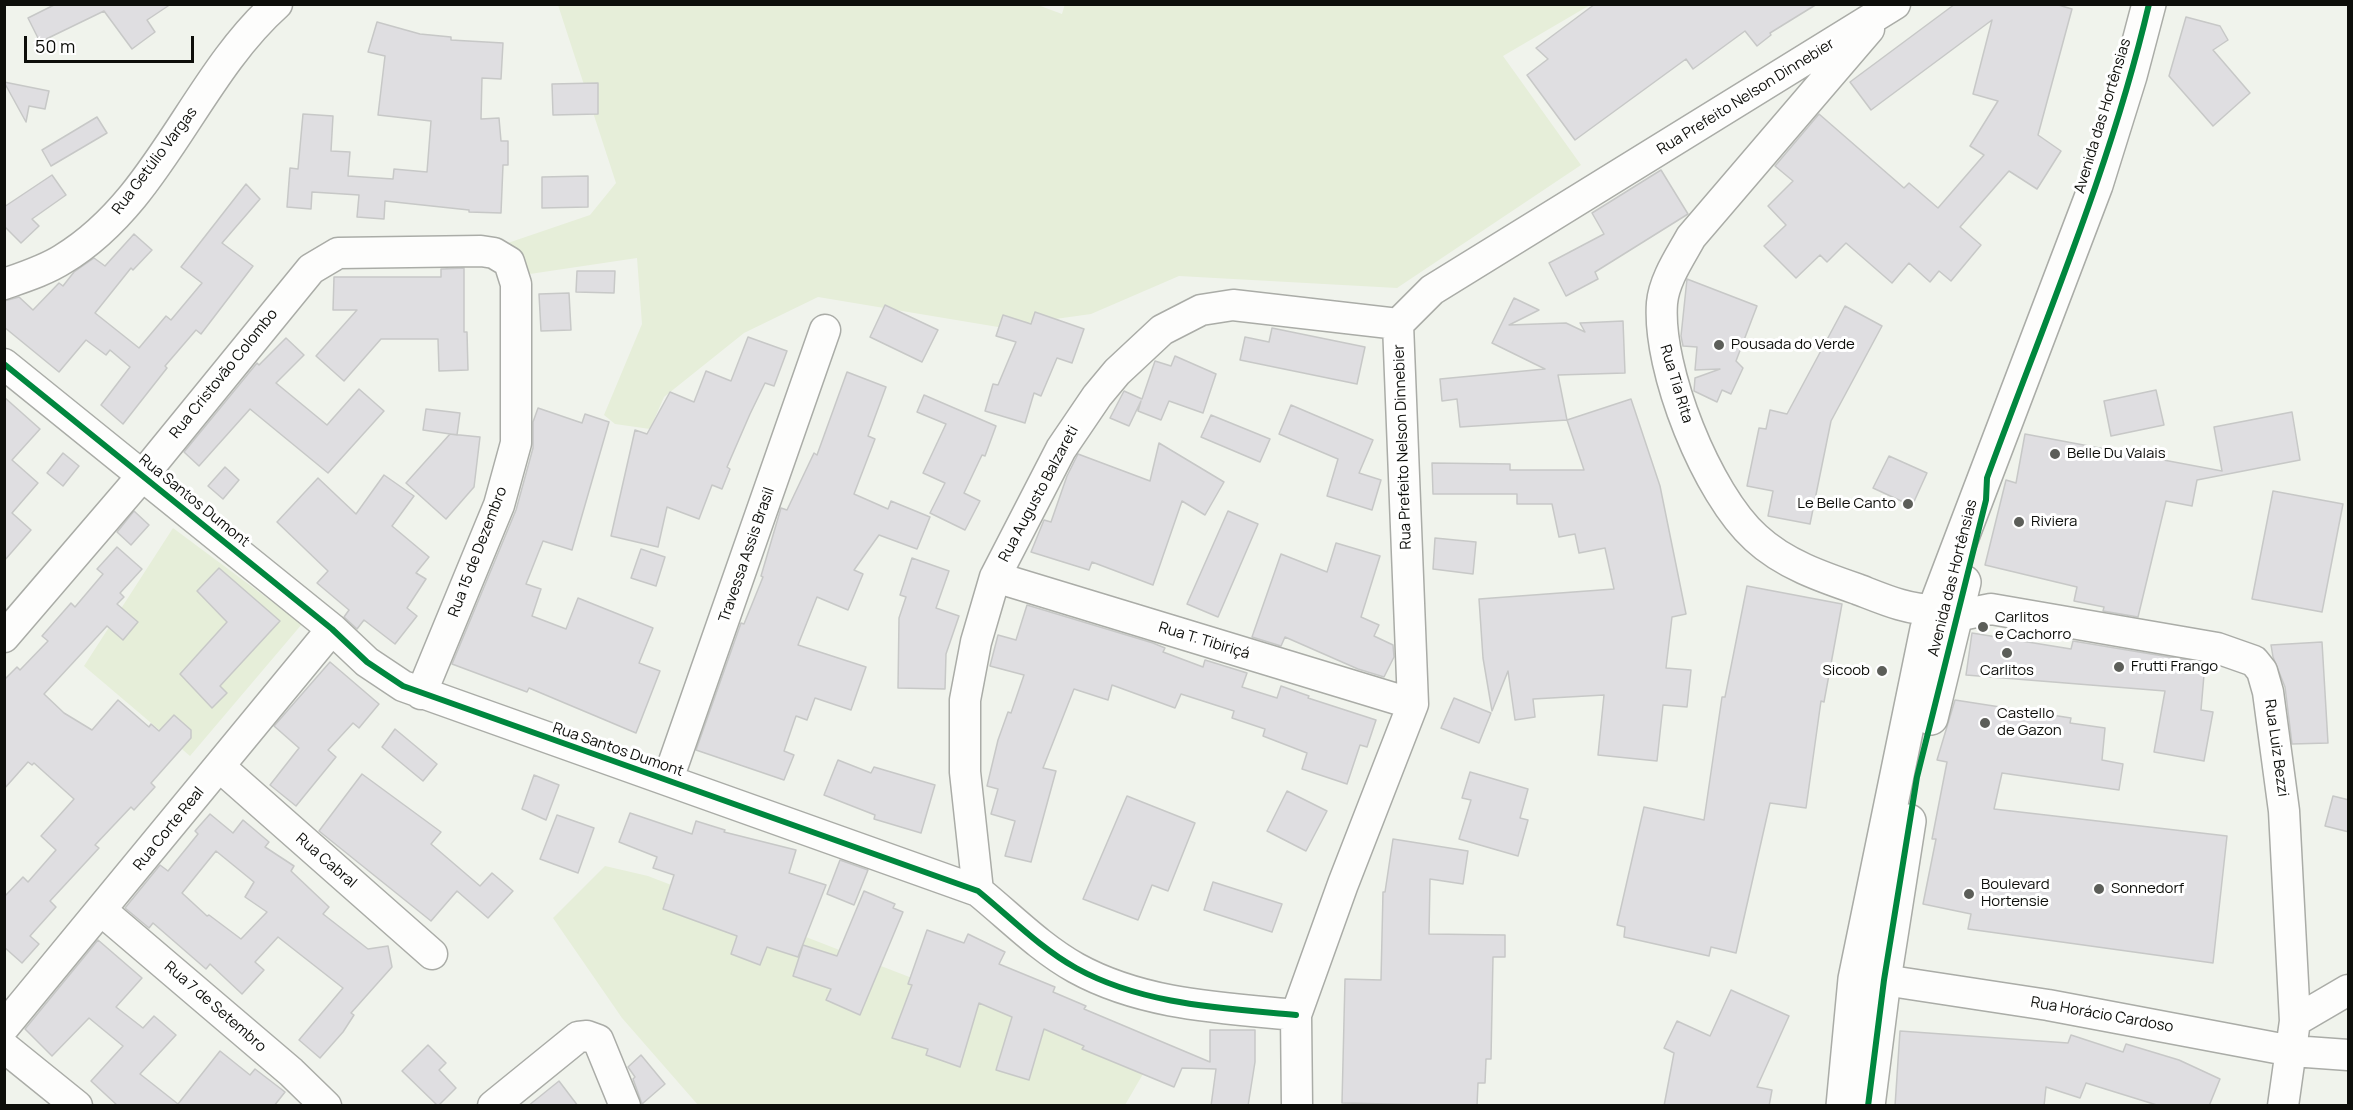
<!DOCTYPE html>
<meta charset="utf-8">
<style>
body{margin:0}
#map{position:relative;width:2353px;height:1110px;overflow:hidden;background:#f0f3ec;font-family:Manrope,sans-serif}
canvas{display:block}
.frame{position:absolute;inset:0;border:6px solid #0d0e0a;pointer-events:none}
.scale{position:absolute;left:24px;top:36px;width:170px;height:27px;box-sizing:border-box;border:3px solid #0d0e0a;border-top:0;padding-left:8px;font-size:18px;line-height:21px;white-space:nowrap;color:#0d0e0a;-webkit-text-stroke:4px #fff;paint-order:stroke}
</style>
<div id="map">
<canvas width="2353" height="1110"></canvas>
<div class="frame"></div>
<div class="scale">50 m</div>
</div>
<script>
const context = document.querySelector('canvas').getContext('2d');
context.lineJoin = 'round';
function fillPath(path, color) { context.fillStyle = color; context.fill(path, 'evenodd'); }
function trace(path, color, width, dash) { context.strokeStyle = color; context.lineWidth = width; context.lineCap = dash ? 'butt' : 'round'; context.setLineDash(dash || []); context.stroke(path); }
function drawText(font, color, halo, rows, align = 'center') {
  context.font = font + ' Manrope,sans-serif'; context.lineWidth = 6; context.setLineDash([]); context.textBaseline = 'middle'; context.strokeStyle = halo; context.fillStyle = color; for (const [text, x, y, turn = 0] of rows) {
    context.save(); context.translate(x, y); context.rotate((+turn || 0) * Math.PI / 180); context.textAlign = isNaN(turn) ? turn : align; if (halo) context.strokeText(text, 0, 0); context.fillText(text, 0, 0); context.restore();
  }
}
const green = new Path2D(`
 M1035 4 1062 14 1065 4 1590 5 1503 56 1581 165 1397 288 1179 276 1091 314 998 327 818 297 744 333 664 397 650 429 615 424 604 415 642 324 637 258 523 275 502 245 590 215 616 183 558 5Z
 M173 528 302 624 190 756 84 666Z
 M605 866 648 876 1044 1029 1143 1074 1125 1105H698L622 1018 553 918Z`);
const building = new Path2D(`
 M56 4H171L147 20 155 32 132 49 104 11 40 42 28 18Z
 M1595 4H1817L1770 33 1771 35 1757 46 1745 31 1693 69 1686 59 1575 140 1527 75 1548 59 1536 48Z
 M1955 4H2055L2072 9 2038 135 2061 151 2037 189 2009 171 1960 227 1981 245 1951 281 1939 271 1930 282 1909 263 1892 283 1846 243 1827 262 1820 255 1796 278 1764 246 1786 225 1768 206 1793 181 1775 166 1819 114 1904 188 1909 183 1938 208 1984 155 1970 146 1998 101 1973 94 1992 20 1871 110 1850 82Z
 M2186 17 2220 26 2228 40 2213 50 2250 93 2213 126 2169 76Z
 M377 22 420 34 451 37V40L503 43 501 79 482 78 481 119 499 118 501 141H508V165H503L501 213 469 212V210L385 201 384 219 357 217 359 195 312 192 311 209 287 207 290 168 298 169 303 114 333 116 331 151 350 152 348 176 393 179 394 169 427 172 431 121 378 115 385 56 368 52Z
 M4 82 49 91 45 109 29 106 26 122Z
 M598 83V114L553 115 552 84Z
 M97 117 107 133 51 166 42 150Z
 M1661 170 1688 214 1595 272 1598 279 1566 296 1549 263 1604 234 1592 213Z
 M52 175 66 195 32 219 39 226 21 243 4 226V207Z
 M588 176V207L542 208V177Z
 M246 184 260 199 222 243 253 266 201 334 196 330 165 366 167 368 123 424 101 405 130 367 110 350 106 355 86 340 59 372 4 327V301L19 297 33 310 59 283 63 286 74 272 94 258 105 266 134 234 152 250 133 270 131 268 95 313 139 348 166 316 171 320 202 283 181 267Z
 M464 268V332H467L468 370 439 371 438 339H381L344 381 316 356 357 310H333L334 277H441V269Z
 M577 271H615L614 293 576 292Z
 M1687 279 1757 306 1736 361 1743 368 1731 394 1722 390 1717 402 1694 391 1695 378 1720 369 1695 370 1697 347 1683 346 1681 336Z
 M569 293 571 330 541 331 539 294Z
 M1514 298 1539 310 1509 325 1566 323 1585 332 1580 323 1623 321 1625 373 1558 375 1567 420 1460 427 1457 399 1442 401 1440 379 1545 369 1492 343Z
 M885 305 938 330 922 362 870 337Z
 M1845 306 1882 326 1831 421 1810 524 1768 516 1773 491 1747 486 1759 428 1766 429 1770 410 1787 414Z
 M1035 312 1084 329 1072 363 1057 358 1041 396 1034 393 1025 423 985 411 993 384 998 385 1016 342 996 336 1003 315 1031 324Z
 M1272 328 1365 347 1357 384 1240 360 1245 337 1269 342Z
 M748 337 787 351 774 386 765 383 750 414 727 467 730 469 722 489 712 485 699 519 667 507 658 547 611 536 635 430 647 434 670 392 694 402 706 371 731 381Z
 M286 338 304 355 276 383 327 425 359 389 384 411 328 473 250 409 199 466 184 452 257 363 259 365Z
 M1175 356 1216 374 1203 413 1169 401 1161 420 1138 411 1141 401 1129 426 1110 418 1124 391 1142 399 1155 361 1171 366Z
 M847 372 886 387 868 436 875 439 854 494 888 509 891 501 930 517 917 549 879 535 854 570 863 574 848 610 817 597 798 645 866 667 851 710 815 698 807 720 796 716 784 751 794 755 784 780 696 750 741 623 744 624 763 577 761 576 781 508 787 510 814 453 817 455Z
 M2156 390 2164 425 2111 436 2104 401Z
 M924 395 996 426 985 456 982 455 964 493 980 501 965 530 930 513 945 483 923 473 946 424 917 412Z
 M4 397 40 429 12 460 38 483 12 513 31 530 4 561Z
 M1631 399 1660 486 1686 614 1672 617 1666 668 1691 670 1687 707 1663 705 1657 761 1598 755 1604 695 1533 699 1535 717 1515 720 1508 671 1492 711 1483 658 1479 599 1614 589 1605 548 1579 553 1575 534 1559 537 1552 504H1517V494H1433L1432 463 1510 464V470H1584L1567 420Z
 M1291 405 1373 440 1359 473 1381 480 1372 510 1327 496 1338 459 1279 434Z
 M538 408 582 423 585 414 609 422 572 550 543 541 526 584 541 589 532 616 566 629 578 598 653 628 639 663 660 671 636 733 529 688 527 692 452 664 516 510 533 448V422Z
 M426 409 460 413 457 435 423 430Z
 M2292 412 2300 460 2197 480 2192 506 2166 501 2138 617 2103 611 2104 607 2074 601 2077 587 1985 565 2006 480 2016 483 2025 434 2222 471 2214 427Z
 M1211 415 1270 439 1260 462 1201 437Z
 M450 434 480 437 474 487 446 519 406 483Z
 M1159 443 1224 482 1205 515 1182 501 1153 585 1092 562 1089 570 1031 552 1044 520 1051 522 1067 476 1078 454 1150 481Z
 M63 453 79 466 63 486 47 473Z
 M1889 456 1927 473 1912 506 1873 488Z
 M225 467 239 480 223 499 208 486Z
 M384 475 414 496 392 526 429 557 416 573 426 579 407 608 417 616 395 644 364 620 357 629 344 617 349 610 317 583 328 571 277 522 318 478 356 514Z
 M2273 491 2343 504 2322 612 2252 599Z
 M134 511 149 525 131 545 117 532Z
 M1228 511 1258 524 1218 617 1187 604Z
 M1435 538 1476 542 1473 574 1433 569Z
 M1336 543 1380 556 1361 617 1379 625 1374 636 1393 645 1394 657 1384 677 1358 669 1285 637 1281 646 1252 637 1281 554 1327 572Z
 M117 547 142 569 120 593 124 597 117 604 138 622 123 640 107 626 44 694 64 713 92 730 118 700 149 727 151 724 159 731 174 715 191 730V738L151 783 155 787 134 810 131 807 95 845 99 848 50 901 56 907 30 936 39 944 22 963 4 947V897L23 877 28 882 56 850 41 836 74 799 34 763 32 765 28 762 4 789V680L17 667 20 670 48 641 42 636 71 603 75 607 103 574 97 569Z
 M641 549 665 557 656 586 631 578Z
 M912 558 949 571 936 608 959 616 946 654 945 689 898 688 899 618 906 597 900 595Z
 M219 568 280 621 220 686 227 693 212 708 180 674 227 622 197 591Z
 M1747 586 1842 604 1824 702 1821 701 1806 808 1770 803 1736 953 1711 947 1709 956 1624 937 1625 927 1617 925 1644 807 1704 820 1722 697H1725Z
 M1027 605 1153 643 1165 648 1163 652 1203 667 1205 660 1247 673 1242 687 1277 698 1281 686 1309 696 1308 698 1376 720 1367 747 1360 745 1347 784 1302 769 1307 753 1263 736 1265 729 1232 718 1234 711 1181 694 1175 708 1112 685 1108 700 1074 689 1043 768 1056 771 1031 862 1005 856 1015 821 991 814 998 789 987 786 998 740 1008 712 1011 713 1024 675 990 666 998 635 1016 640Z
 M1972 633 2071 649 2073 641 2205 663 2201 710 2213 712 2204 761 2154 752 2165 691 1966 675Z
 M2322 642 2328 743 2292 744 2285 687 2273 657 2271 645Z
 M330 662 379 704 359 728 353 723 328 750 336 757 296 806 270 785 299 748 274 726Z
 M1454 698 1491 713 1479 743 1441 728Z
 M1955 700 2071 718 2070 723 2105 728 2102 760 2123 764 2119 790 2002 773 1994 809 2227 836 2213 963 1968 929 1971 914 1923 904 1936 839H1932L1947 762 1937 760Z
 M395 729 437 764 423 781 382 747Z
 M838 760 871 773 874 767 935 785 921 833 874 819 875 815 824 795Z
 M1470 772 1528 789 1520 818 1528 820 1518 856 1459 839 1471 800 1462 798Z
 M362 774 441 832 431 844 480 886 492 873 513 891 488 918 457 891 431 921 319 831Z
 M534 775 559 785 546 820 522 809Z
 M1287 791 1327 811 1306 851 1267 831Z
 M1127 796 1195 823 1168 891 1152 885 1138 920 1083 899Z
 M2333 796 2349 800V832L2325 826Z
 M630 813 692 834 696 821 725 830 724 832 796 850 789 873 826 885 798 957 767 947 760 965 731 954 737 936 663 909 674 875 653 868 657 857 619 842Z
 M210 814 233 833 243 820 269 842 265 847 294 866 291 871 329 907 323 914 368 949 388 946 392 967 351 1013 354 1015 343 1032 320 1058 299 1040 343 988 278 937 255 962 264 970 242 994 210 964 206 969 153 923 149 928 125 908 160 865 168 871 198 834 195 831ZM216 851 254 882 245 897 267 912 241 939 209 915 207 916 182 893Z
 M557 815 594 828 578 873 540 859Z
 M1393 839 1468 851 1463 884 1430 879 1429 934 1505 935V957H1493L1491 1059H1486L1485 1083H1478L1477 1106 1342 1103 1345 979 1381 980 1383 892H1385Z
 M840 860 868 870 854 905 827 894Z
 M1213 882 1282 904 1272 932 1204 910Z
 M864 891 895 904 893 908 903 912 860 1015 826 1000 831 989 793 976 803 945 837 956Z
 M927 930 964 943 968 934 1005 952 999 964 1055 987 1053 992 1086 1006 1084 1009 1210 1062V1030H1255V1062L1248 1106H1211L1216 1069 1182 1068 1174 1087 1082 1049 1084 1046 1044 1029 1029 1080 996 1070 1012 1017 979 1003 960 1067 926 1055 928 1049 892 1038 912 985 908 984Z
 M98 940 142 978 116 1007 143 1028 154 1016 176 1035 140 1074 178 1104 220 1051 250 1075 255 1069 285 1092 274 1106H118L91 1081 123 1046 89 1018 52 1056 25 1029Z
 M1731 990 1789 1016 1757 1087 1772 1090 1769 1106H1664L1674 1053 1664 1048 1677 1021 1710 1036Z
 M1900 1031 2068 1043 2071 1035 2123 1052 2126 1044 2179 1060 2220 1079 2209 1106H2160L2086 1083 2080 1098 2046 1087 2044 1106H1895Z
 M428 1045 446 1063 439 1070 456 1088 438 1106 402 1071Z
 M641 1055 665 1084 642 1104 633 1079 635 1077 628 1067Z
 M559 1081 578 1106H528Z`);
const minor = new Path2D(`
 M1869 29 1691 237C1680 257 1664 280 1662 303 1657 369 1707 494 1756 538 1784 564 1822 577 1857 589 1883 599 1907 610 1935 610
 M4 284C24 277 46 270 63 259 160 200 194 78 277 4
 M4 364 332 629 367 662 403 686 978 891C1010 917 1040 948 1076 968 1143 1005 1222 1008 1296 1015
 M995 577 1413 704
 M1956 616 1991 609 2217 648 2254 661 2262 671 2268 692 2284 811 2295 1021 2283 1106
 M4 637 143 475 311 269 338 253 481 251 494 253 509 262 516 284V443L499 505 421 694
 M220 767 432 954
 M668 779 825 330
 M978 891 965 772V700L976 642 995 577 1061 449 1097 396 1117 372 1162 330 1201 310 1233 305 1398 324
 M102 911 291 1072 326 1106
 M1861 979 1884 980 2048 1005 2292 1051 2348 1055
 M2295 1021 2348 990
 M4 1027 332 629
 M4 1047 77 1106
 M493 1106 578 1037 587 1036 598 1040 625 1106
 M1297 1106 1296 1015 1343 884 1413 704 1398 324 1432 290 1895 4`);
const major = new Path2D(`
 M1931 718 1964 582
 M1843 1106 1855 979 1927 629 2096 185 2130 76 2149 4
 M1868 1106 1884 980 1909 821`);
const cycleway = new Path2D(`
 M4 364 332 629 367 662 403 686 978 891C1010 917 1040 948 1076 968 1143 1005 1222 1008 1296 1015
 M1868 1106 1884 980 1917 777 1986 500 1987 478C2044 322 2111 167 2149 4`);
const markers = [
 [1719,345,6,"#5c5e59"],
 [2055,454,6,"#5c5e59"],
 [1908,504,6,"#5c5e59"],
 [2019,522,6,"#5c5e59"],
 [1983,627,6,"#5c5e59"],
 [2007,653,6,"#5c5e59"],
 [2119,667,6,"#5c5e59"],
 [1882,671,6,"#5c5e59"],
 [1985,723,6,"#5c5e59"],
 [2099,889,6,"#5c5e59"],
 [1969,894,6,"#5c5e59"]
];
const streetNames = [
 ["Rua Prefeito Nelson Dinnebier",1746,97,-32],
 ["Avenida das Hortênsias",2103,116,-73],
 ["Rua Getúlio Vargas",155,161,-53],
 ["Rua Cristovão Colombo",224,374,-51],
 ["Rua Tia Rita",1676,384,73],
 ["Rua Prefeito Nelson Dinnebier",1403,447,-92],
 ["Rua Augusto Balzareti",1039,494,-62],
 ["Rua Santos Dumont",194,501,39],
 ["Rua 15 de Dezembro",478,552,-69],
 ["Travessa Assis Brasil",747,555,-71],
 ["Avenida das Hortênsias",1953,578,-76],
 ["Rua T. Tibiriçá",1204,641,17],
 ["Rua Luiz Bezzi",2276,748,82],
 ["Rua Santos Dumont",618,750,19],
 ["Rua Corte Real",169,829,-51],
 ["Rua Cabral",326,861,41],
 ["Rua 7 de Setembro",215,1007,41],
 ["Rua Horácio Cardoso",2102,1015,10]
];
const poiNames = [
 ["Pousada do Verde",1731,345],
 ["Belle Du Valais",2067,454],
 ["Le Belle Canto",1896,504,"right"],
 ["Riviera",2031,522],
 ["Carlitos",1995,618],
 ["e Cachorro",1995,635],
 ["Frutti Frango",2131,667],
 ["Sicoob",1870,671,"right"],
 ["Carlitos",2007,671,"center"],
 ["Castello",1997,714],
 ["de Gazon",1997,731],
 ["Boulevard",1981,885],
 ["Hortensie",1981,902],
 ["Sonnedorf",2111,889]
];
fillPath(green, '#e6eed9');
fillPath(building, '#dfdee1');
trace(building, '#c7c8c7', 1.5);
trace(minor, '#aaaca7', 33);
trace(major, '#aaaca7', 36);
trace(minor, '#fdfdfc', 30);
trace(major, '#fdfdfc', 33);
trace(cycleway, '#00873e', 6);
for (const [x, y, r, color] of markers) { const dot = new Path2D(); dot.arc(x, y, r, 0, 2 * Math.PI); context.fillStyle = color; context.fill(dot); trace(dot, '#fff', 2); }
drawText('15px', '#0d0e0a', '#fff', streetNames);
drawText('15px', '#0d0e0a', '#fff', poiNames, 'left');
</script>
